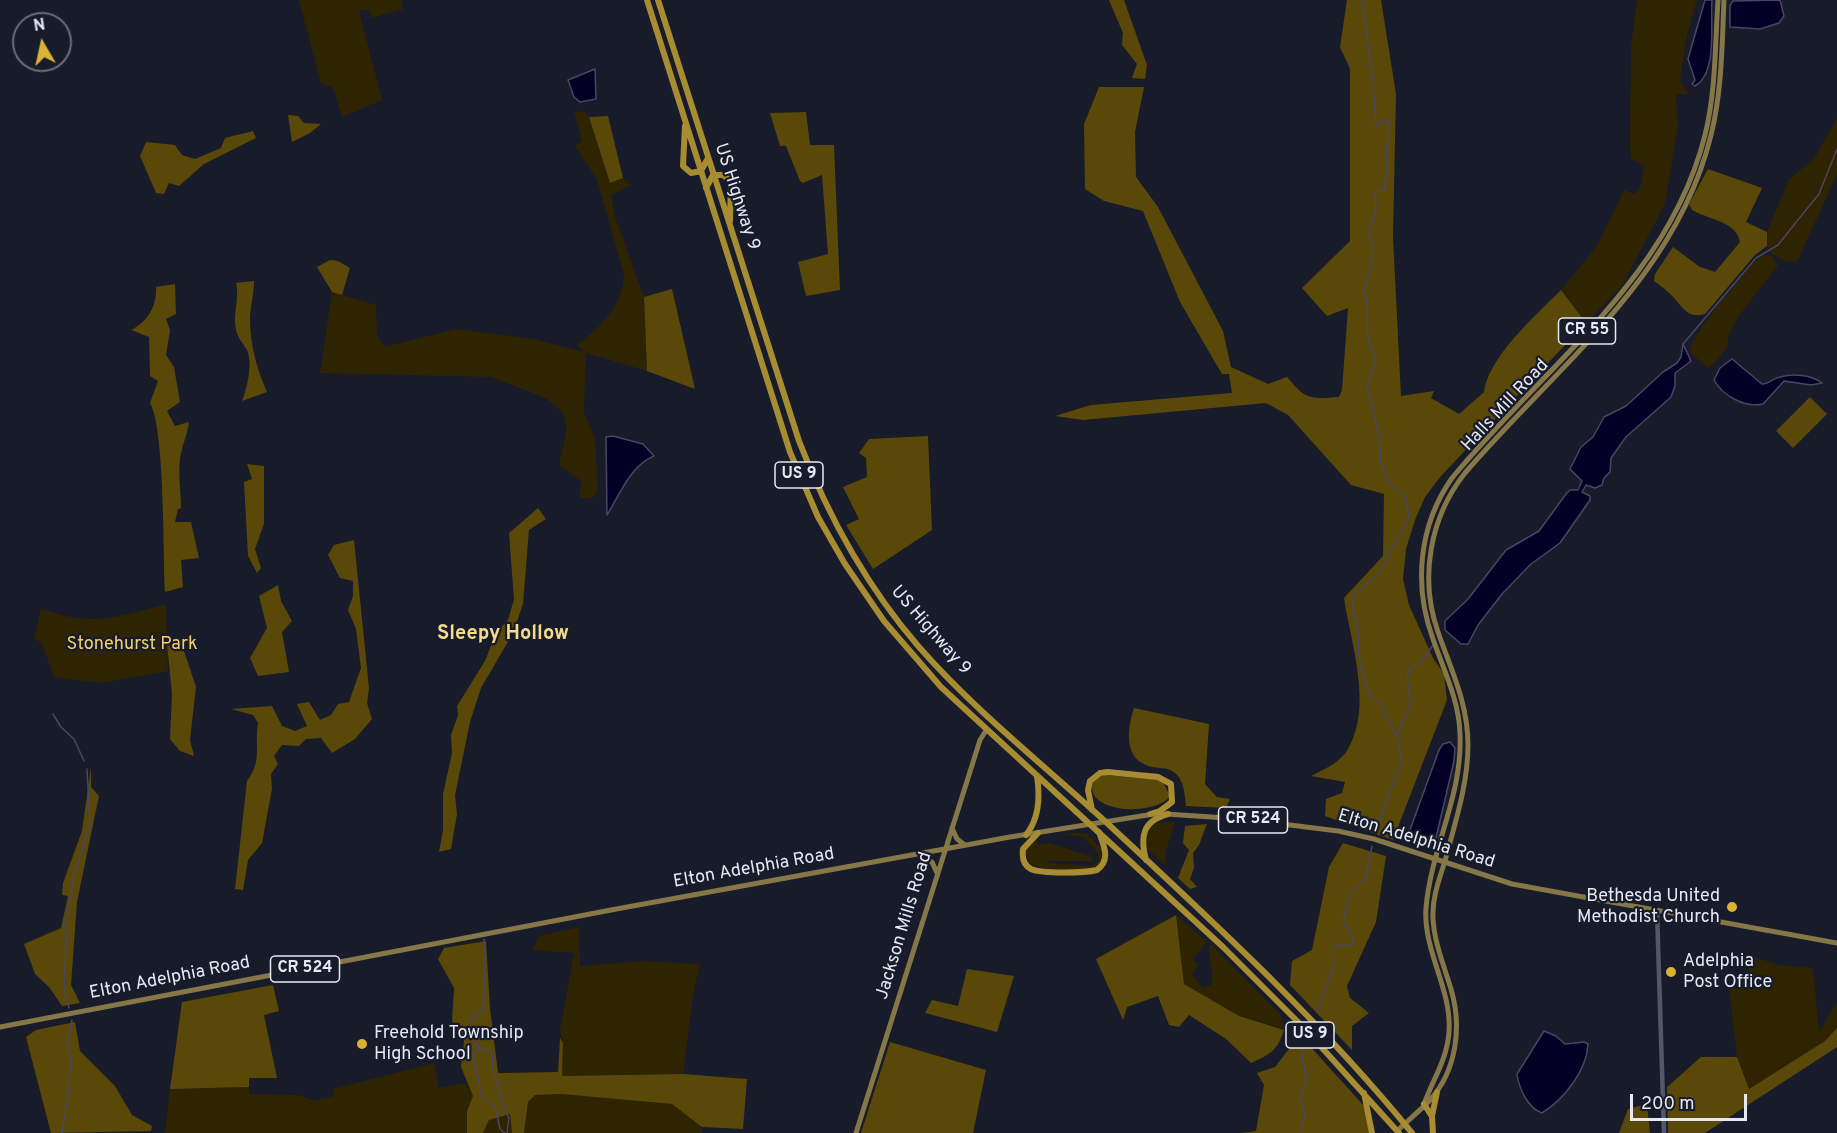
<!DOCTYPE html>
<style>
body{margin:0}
#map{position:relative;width:1837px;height:1133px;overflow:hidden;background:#181b29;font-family:Overpass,sans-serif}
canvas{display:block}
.north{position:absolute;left:12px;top:12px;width:60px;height:60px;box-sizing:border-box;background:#181b29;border:2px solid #6a6d7a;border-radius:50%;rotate:351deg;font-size:16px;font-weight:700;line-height:24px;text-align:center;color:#e6e9f4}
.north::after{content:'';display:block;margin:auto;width:21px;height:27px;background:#d9b334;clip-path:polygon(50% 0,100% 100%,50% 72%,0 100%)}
.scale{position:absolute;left:1630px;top:1094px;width:117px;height:27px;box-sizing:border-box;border:3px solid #e6e9f4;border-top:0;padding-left:8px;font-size:18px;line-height:21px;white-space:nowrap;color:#e6e9f4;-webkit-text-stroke:4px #181b29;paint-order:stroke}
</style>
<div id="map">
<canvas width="1837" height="1133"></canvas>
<div class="north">N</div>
<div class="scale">200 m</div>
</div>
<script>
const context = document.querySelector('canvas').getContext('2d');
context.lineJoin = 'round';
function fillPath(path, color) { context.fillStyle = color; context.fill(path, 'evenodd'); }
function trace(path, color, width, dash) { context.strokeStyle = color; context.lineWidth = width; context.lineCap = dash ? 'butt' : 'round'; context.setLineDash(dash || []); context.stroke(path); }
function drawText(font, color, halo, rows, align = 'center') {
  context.font = font + ' Overpass,sans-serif'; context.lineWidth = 4.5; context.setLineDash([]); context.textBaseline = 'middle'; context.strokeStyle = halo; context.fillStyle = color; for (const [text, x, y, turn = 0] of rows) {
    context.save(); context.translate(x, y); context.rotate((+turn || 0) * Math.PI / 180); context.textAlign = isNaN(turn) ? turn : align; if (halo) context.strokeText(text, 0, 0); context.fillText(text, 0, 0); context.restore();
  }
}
const green = new Path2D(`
 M299 0H401L403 9 371 18 369 9 359 11 382 100 342 117 333 87 321 84Z
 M1637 0H1697L1686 39 1680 80 1689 94H1676L1678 125 1665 204 1622 286 1586 323 1561 290 1597 246 1624 190 1635 194 1641 185 1644 166 1631 159 1630 148 1631 46Z
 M574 111 585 112 589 117 610 183 623 178 631 185 611 195 615 217 644 297 647 371 586 353 584 412 595 439 598 489 593 498H579L582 482 559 465 567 428 563 413 546 398 491 377 320 373 332 292 376 305 377 335 385 347 456 329 534 339 584 352 577 345C601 326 622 308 624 275L597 179 575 146 582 141Z
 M1837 118V174L1799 258 1795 262 1784 261 1771 253 1767 246V232L1789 179 1814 159Z
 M1764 255 1771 256 1778 265 1738 317 1729 334 1727 347 1715 363 1707 368 1690 352C1688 337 1745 273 1758 258Z
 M166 604 168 671 101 683 54 677 42 644 34 638 41 608C90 628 118 617 166 604Z
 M1163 822H1175L1165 854V866L1147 848 1144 837 1153 824Z
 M1075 833H1086L1101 848 1102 861 1097 867C1082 871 1041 872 1029 863L1025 851 1036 840 1039 845 1050 843 1093 857 1092 861H1048L1047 863 1091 866 1099 861 1098 853 1083 837 1068 835 1039 839Z
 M1176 915 1207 942 1193 959 1198 965 1192 974 1203 988 1211 985C1215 969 1206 958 1210 943L1280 1014 1284 1029 1239 1016 1184 984Z
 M579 927 580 966 642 961 700 964 693 995 683 1074 561 1076 563 1043 560 1031 574 953 532 950 539 936Z
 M1751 956 1779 965 1813 968 1819 1032 1837 1003V1028L1825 1041 1749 1089 1737 1057 1729 988H1737L1739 978H1748Z
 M434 1063 439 1088 466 1083 473 1096 467 1111V1133H165L170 1089 249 1087V1094L299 1095 314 1101 334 1096 333 1089Z
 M561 1094 673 1104 702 1127V1133H524L528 1102 535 1095Z
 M510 1114 512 1133H483L489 1120Z`);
const forest = new Path2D(`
 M1109 0H1124L1147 65 1145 79 1132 78 1137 64 1122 45 1123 33Z
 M1347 0H1381L1396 94 1393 237 1401 396 1434 391 1431 398 1459 414 1484 392C1488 357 1537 314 1561 290L1586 323 1441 476 1425 497 1415 520 1406 549 1403 579 1409 605 1433 658 1444 674 1447 700 1393 840 1325 816 1326 799 1342 793 1345 782 1311 776C1323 770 1341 762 1348 749 1373 706 1351 644 1344 598L1383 556 1384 494 1351 485 1288 415 1266 403 1083 420 1055 416 1091 405 1232 393 1229 374H1222L1180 302 1143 211 1104 201 1085 189 1084 124 1099 87H1144L1135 132 1136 177 1158 207 1223 331 1231 367 1268 384 1287 377C1306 400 1310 399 1339 397L1342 390 1348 308 1327 316 1302 288 1350 241V69L1340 47Z
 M806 112 810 145H834L840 290 806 296 798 262 828 254 822 175 803 183 800 181 786 146H780L770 113Z
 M288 115 298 116 304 123 321 124 310 133 292 142Z
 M608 116 623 178 610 183 589 117Z
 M253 131 256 138 204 164 179 186 169 183 164 194 156 193 140 156 146 142 175 145 182 155 195 159 221 148 225 138Z
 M1708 169 1762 188 1746 222 1767 232V246L1755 255 1705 314C1687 319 1684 308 1673 297 1668 291 1661 286 1654 281L1655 274 1673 247 1700 267 1715 272 1740 242C1737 221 1706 219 1692 210L1689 204Z
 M330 260 338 261 350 268 342 295 332 292 317 267Z
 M254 281C254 295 250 307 250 319 250 344 257 370 267 392L242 401C247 389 253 363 247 350 243 343 237 337 236 329 232 314 240 299 236 283Z
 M175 284 176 314 166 319 170 330 166 355 174 367 180 402 167 411 175 426 189 422C187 436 182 445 180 459 178 475 181 492 181 508L178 509 175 522H191L199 558 181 560 183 587 165 592C163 554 165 429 150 403L158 381 150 376 149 337 131 330C148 322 157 305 156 287Z
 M672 289 695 389 647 371 644 297Z
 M1810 397 1827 414 1793 448 1776 431Z
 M928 436 932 530 873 569 846 525 859 519 843 487 867 477 866 458 859 453 869 439Z
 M247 464 264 466V524L255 549 261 568 257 573 248 556 244 482 252 479Z
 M538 508 546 519 529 530 523 604 513 633 481 688 470 722 455 795 457 814 451 849 439 852 443 830V794L452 753 451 735 458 715 457 706 485 661 496 633 508 620 514 599 509 533Z
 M354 540 369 688 367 703 372 719 355 739 332 753 321 738 306 739 299 746 282 745 274 756 278 764 271 774 272 789 262 843 248 860 243 890 235 889 247 781C263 759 254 748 258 723L253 715 231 709 272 706 282 726 295 731 307 726 297 704 309 702 320 720 331 715 338 704 349 702 361 668 356 629 348 610 353 596V581L340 578 328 555 334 545Z
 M278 585 281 601 292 621 282 632 289 672 258 676 250 658 267 628 259 596Z
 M180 639 196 687 190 740 194 756 180 751 170 739 172 694 167 644Z
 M1134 708 1209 724 1205 784 1217 797 1230 799 1226 808 1186 806C1185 796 1184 782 1177 775 1168 765 1156 770 1146 765 1123 756 1128 726 1134 708Z
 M91 767V787L99 796 77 902 71 985 80 1003 62 1006 49 987 35 974 24 944 61 928 68 896 62 895 63 883 82 831Z
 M1104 775 1162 780 1170 796C1156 817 1079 814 1094 779Z
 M1207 824 1199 845 1193 853 1194 868 1190 879 1197 887 1190 889 1178 878 1189 850 1183 843 1185 826Z
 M1343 843 1386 856 1376 922 1347 986 1350 998 1369 1013 1352 1026V1050L1290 985 1292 961 1312 950 1329 867Z
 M1176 915 1184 984 1239 1016 1284 1030C1278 1050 1270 1055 1251 1063L1226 1039 1189 1015 1179 1027 1169 1025 1158 996 1127 1007 1123 1020 1096 959Z
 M486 941 490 1008 498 1073 558 1072 560 1038 563 1043 562 1076 683 1074 747 1079 743 1129 702 1127 672 1104 561 1094 535 1095 528 1102 524 1133H512L510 1114 489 1120 483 1133H467V1111L473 1096 461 1067 464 1041 452 1021 454 988 438 959 444 948Z
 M967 969 1014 976 997 1032 925 1013 932 1000 958 1006Z
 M273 985 279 1011 264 1015 277 1078H249V1087L170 1089 182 1002Z
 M75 1022 80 1051 115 1086 132 1115 152 1126 151 1131 51 1133 26 1037 36 1030Z
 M1837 1028V1047L1705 1133H1668L1667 1087 1701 1057H1737L1749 1089 1825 1041Z
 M1300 1035 1364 1106 1370 1133H1241L1256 1131 1264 1085 1257 1073 1275 1067Z
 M890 1042 986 1070 973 1133H861Z
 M1647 1104 1650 1133H1619L1628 1109Z`);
const water = new Path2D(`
 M1705 0H1712C1710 23 1718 73 1695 86L1692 84 1695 80 1688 59Z
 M1780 0 1784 16 1779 23 1760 29 1730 27V5L1733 1Z
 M595 69 596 99 580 102 574 97 568 80Z
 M1683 344 1691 361 1675 373V386L1671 397 1626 437 1611 458 1610 472 1604 478 1602 485 1595 488 1586 485 1582 492 1590 496V500L1560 543 1531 564 1502 594 1478 625 1468 644H1461L1445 630V621L1468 599 1506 550 1539 531 1566 494 1570 490H1578L1582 481 1570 469 1581 447 1593 437 1604 417 1626 406 1663 372 1677 363 1681 357Z
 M1732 359 1762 384C1769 384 1773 378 1780 377 1793 373 1812 375 1822 383L1811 385 1784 381 1763 404C1745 408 1723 396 1714 380L1720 368Z
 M613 436 643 444 654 456C631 465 620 494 607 515L606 437Z
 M1450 742 1455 748 1454 761 1435 842 1428 845 1410 840V830L1439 750 1443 744Z
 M1544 1031 1556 1036 1565 1044 1584 1042 1588 1044C1587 1071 1563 1100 1542 1113 1528 1108 1519 1089 1517 1074Z`);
const stream = new Path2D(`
 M1362 0 1374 89
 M1374 92 1376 125 1388 120C1389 135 1385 152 1387 167 1388 174 1384 183 1384 191L1375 192 1376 208 1369 235 1372 246 1371 266 1364 290 1367 301 1368 338 1376 362 1367 385 1379 435 1381 462 1389 482 1406 499 1409 517 1379 573 1357 592 1352 602 1358 632 1359 657 1369 695 1379 703 1397 737 1402 760 1375 832
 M1683 344 1756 258 1778 245 1797 221 1819 194 1837 149
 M53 714 61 727 74 739 84 761
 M1397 737 1411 701C1409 690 1405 678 1410 667L1419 665 1433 645
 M69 1008 64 987 67 933 63 924 68 915 74 874 90 825 87 769
 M1317 1012 1334 964 1333 950 1336 946 1352 945C1357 934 1347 931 1343 921L1350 894 1366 878 1372 846
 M478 1049 474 1053C472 1069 482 1081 480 1096L495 1106 500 1129 505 1133
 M479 1049C469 1034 465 1020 482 1010L484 1002V939
 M480 1049 492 1052 494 1079 498 1082 502 1104 509 1118 507 1133
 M62 1133 68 1097 71 1059 67 1048 72 1020
 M1301 1133 1305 1112 1300 1098 1307 1078 1302 1057 1304 1046`);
const minor = new Path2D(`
 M1657 911 1664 1133`);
const major = new Path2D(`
 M1166 814 1242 819 1338 831 1374 839 1512 884 1837 943
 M952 828 957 839 965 845
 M920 854 932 862 937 873
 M0 1027 611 910 1010 837 1154 814
 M1424 1104C1433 1079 1447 1060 1449 1032 1452 989 1423 951 1426 908 1431 848 1463 795 1460 734 1459 700 1444 671 1433 639 1413 585 1419 525 1452 478 1542 368 1669 280 1705 135 1716 91 1715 45 1718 0
 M1397 1131C1408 1120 1421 1110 1430 1100 1457 1070 1462 1026 1451 989 1444 966 1434 942 1433 918 1432 898 1439 880 1445 861 1455 823 1468 784 1468 745 1468 703 1451 670 1438 632 1419 578 1430 517 1465 473 1556 367 1677 277 1711 135 1722 91 1722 45 1724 0
 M856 1133 980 740 987 729`);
const highway = new Path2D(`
 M647 0 790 452 818 517 845 564 884 621 941 687 1223 947 1305 1029 1399 1133
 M658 0 799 441C828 516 866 586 919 647 975 711 1044 765 1107 823 1213 922 1320 1020 1412 1133
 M685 126 683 166 691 173 701 171 708 158
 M706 188 713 175H723L731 181 730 221
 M1092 810 1088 790 1090 781 1100 773 1108 772 1158 777 1171 784 1172 802 1160 811 1150 814
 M1038 833 1023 849C1022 857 1023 865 1031 869 1042 874 1085 873 1097 870 1111 860 1104 846 1099 832
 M1026 835C1040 818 1040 796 1037 776
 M1146 860C1140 837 1142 821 1168 814
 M1364 1093 1372 1133
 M1424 1104 1431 1115
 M1433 1133 1432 1116 1437 1092`);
const markers = [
 [1732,907,6,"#d9b334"],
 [1671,972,6,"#d9b334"],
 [362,1044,6,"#d9b334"]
];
const shields = [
 [1587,331,57],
 [799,475,48],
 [1253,820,69],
 [305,969,69],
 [1310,1035,48]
];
const shieldNames = [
 ["CR 55",1587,331],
 ["US 9",799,475],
 ["CR 524",1253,820],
 ["CR 524",305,969],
 ["US 9",1310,1035]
];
const streetNames = [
 ["US Highway 9",736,197,72],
 ["Halls Mill Road",1506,406,-47],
 ["US Highway 9",930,631,49],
 ["Elton Adelphia Road",1416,840,17],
 ["Elton Adelphia Road",754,869,-10],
 ["Jackson Mills Road",905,926,-73],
 ["Elton Adelphia Road",170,979,-11]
];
const parkNames = [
 ["Stonehurst Park",132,645]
];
const poiNames = [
 ["Bethesda United",1720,897,"right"],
 ["Methodist Church",1720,918,"right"],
 ["Adelphia",1683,962],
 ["Post Office",1683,983],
 ["Freehold Township",374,1034],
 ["High School",374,1055]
];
const neighbourhoodNames = [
 ["Sleepy Hollow",503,635]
];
fillPath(green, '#2f2401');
fillPath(forest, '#5a4808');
fillPath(water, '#040025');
trace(water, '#484663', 1.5);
trace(stream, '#484663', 1.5);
trace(minor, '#535769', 4.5);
trace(major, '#857748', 5);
trace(highway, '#a78c32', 6);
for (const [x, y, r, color] of markers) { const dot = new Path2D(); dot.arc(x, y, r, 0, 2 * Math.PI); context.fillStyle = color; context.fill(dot); trace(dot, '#181b29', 2); }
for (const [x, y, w] of shields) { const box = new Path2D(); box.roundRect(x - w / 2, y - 13, w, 26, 4.5); context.fillStyle = '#181b29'; context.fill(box); trace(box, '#e6e9f4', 1.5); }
drawText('bold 16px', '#e6e9f4', null, shieldNames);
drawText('18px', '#e6e9f4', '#181b29', streetNames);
drawText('18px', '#f4d269', '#181b29', parkNames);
drawText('18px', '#e6e9f4', '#181b29', poiNames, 'left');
drawText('bold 20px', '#f3da8d', '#181b29', neighbourhoodNames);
</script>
